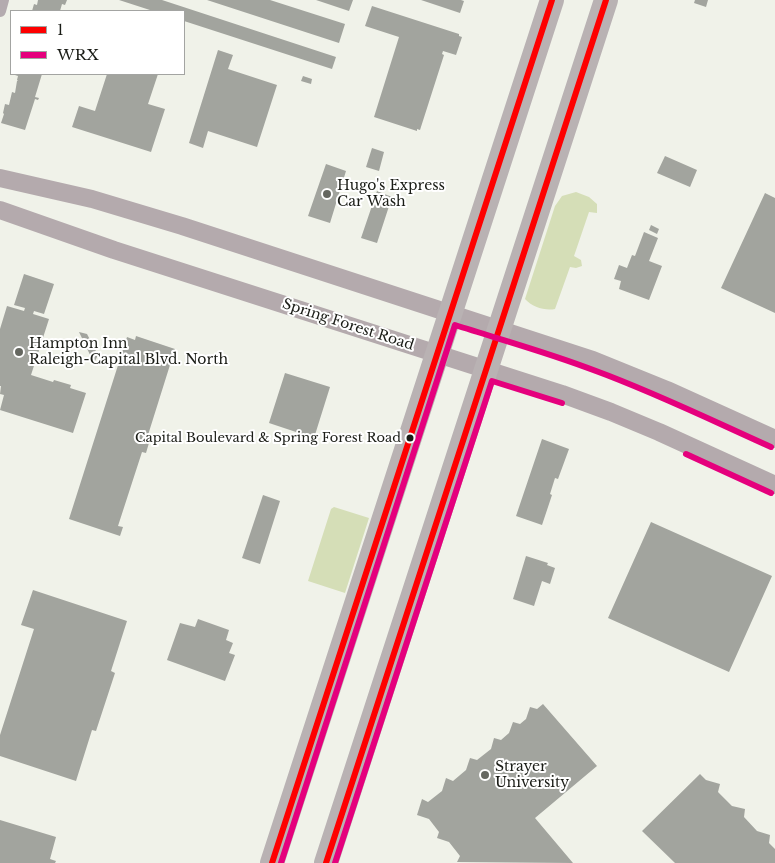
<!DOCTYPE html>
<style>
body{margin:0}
#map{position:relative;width:775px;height:863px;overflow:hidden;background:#f0f2e9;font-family:"Libre Baskerville",serif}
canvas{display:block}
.legend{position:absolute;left:10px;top:10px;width:175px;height:65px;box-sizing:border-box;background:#fff;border:1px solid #a3a4a2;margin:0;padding:6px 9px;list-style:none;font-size:15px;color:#1a1c16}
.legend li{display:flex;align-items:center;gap:10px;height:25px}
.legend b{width:25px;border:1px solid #a3a4a2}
</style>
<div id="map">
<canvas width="775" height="863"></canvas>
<ul class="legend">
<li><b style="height:6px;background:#fe0000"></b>1</li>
<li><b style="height:6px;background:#e5007d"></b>WRX</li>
</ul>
</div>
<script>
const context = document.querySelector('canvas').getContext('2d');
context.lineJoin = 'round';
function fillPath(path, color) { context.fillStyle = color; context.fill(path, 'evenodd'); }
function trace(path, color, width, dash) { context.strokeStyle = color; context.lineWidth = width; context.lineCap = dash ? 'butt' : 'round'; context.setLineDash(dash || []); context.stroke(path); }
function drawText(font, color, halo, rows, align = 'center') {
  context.font = font + ' "Libre Baskerville",serif'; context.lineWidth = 4; context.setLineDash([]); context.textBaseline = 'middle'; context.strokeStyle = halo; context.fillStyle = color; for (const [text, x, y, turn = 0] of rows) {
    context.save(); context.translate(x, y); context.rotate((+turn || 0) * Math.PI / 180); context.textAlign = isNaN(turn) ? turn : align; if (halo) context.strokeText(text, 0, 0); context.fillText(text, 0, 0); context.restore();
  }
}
const green = new Path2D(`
 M576 192 589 197 597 204V213L589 212 574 256 581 260 582 266 576 268 570 267 555 309C545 311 532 307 525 299L555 206 562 196Z
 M334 507 369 518 345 593 308 581 331 509Z`);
const building = new Path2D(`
 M38 0H67L65 5 62 4 60 11H32L34 4 37 5Z
 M119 0H162L336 57 332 69 184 21V11H153Z
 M207 0H270L345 24 339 43Z
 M316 0H353L349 11Z
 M421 0H461L464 1 460 13Z
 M695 0H708L706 7 694 3Z
 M372 6 459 34V36L462 37 456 55 443 51 442 54 444 55 420 130 417 129V131L374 117 399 37 365 26Z
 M218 50 233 55 228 69 277 85 257 147 208 131 203 148 189 143Z
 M16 74H42L35 97 39 98 38 100 35 99 25 130 1 123 4 114 3 113 5 104 9 105 12 92 15 93 17 81H18L17 80 18 76 15 75Z
 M107 74H158L148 104 165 109 151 152 72 127 79 106 95 111Z
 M303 76 312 79 311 84 301 81Z
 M372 148 384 152 379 171 366 167Z
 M665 156 697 170 690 187 657 173Z
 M326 164 346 171 330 223 308 216Z
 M377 191 392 197 377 243 361 238Z
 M765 193 775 198V313L721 288Z
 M651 225 659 229 657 234 649 230Z
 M644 232 658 238 649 261 662 266 649 300 619 289 621 281 614 279 619 265 627 268 632 255 635 256Z
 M24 274 54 284 44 314 34 311 33 314 49 319 31 375 53 382 54 380 71 385 70 388 86 393 73 433 0 410 4 395 0 394 1 386H0V329L7 306 24 311 25 308 14 305Z
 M79 332 87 334 98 355 94 363Z
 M136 336 175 349 148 435 151 436 146 453 142 452 118 526 123 527 120 536 69 519 127 337 135 340Z
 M285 373 330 387 314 438 269 423Z
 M542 439 569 449 558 479 555 478 550 494 552 495 542 525 516 516Z
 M263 495 280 501 260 564 242 558Z
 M651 522 772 576 729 672 608 618Z
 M526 556 548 563 547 565 555 568 550 584 542 581 534 606 513 599Z
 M33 590 127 621 111 671 115 673 96 731 92 730 76 781 0 756V735L34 629 21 625Z
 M198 619 229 630 226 640 233 643 229 653 235 655 225 681 167 660 180 623 195 627Z
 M543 704 597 766 535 818 573 863 457 862 460 856 449 842 437 838 439 832 429 819 417 815 422 799 428 802 442 791 446 778 453 781 466 770 470 758 477 760 491 749 494 738 501 740 509 733 513 722 520 724 526 719 530 707 537 709Z
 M700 774 706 780 720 784 718 792 732 806 745 809 744 817 757 831 770 835 769 843 775 849V863H675L642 831Z
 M0 820 56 837 50 859 56 861 55 863H0Z`);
const street = new Path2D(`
 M0 11 3 0`);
const secondary = new Path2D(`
 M0 178 92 199 182 226 593 360 667 390 775 439
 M0 210 114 250 562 394 611 412 659 432 775 485`);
const highway = new Path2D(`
 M272 863 552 0
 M326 863 606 0`);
const bus1 = new Path2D(`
 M272 863 552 0
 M326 863 606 0`);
const bus2 = new Path2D(`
 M686 454 771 493
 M281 863 455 325C502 340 550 353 596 371 656 393 713 421 771 447
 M335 863 492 381 562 403`);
const markers = [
 [327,194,5,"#656760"],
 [19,352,5,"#656760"],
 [410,438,4.5,"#1a1c16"],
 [485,775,5,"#656760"]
];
const busNames = [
 ["Capital Boulevard & Spring Forest Road",401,438]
];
const poiNames = [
 ["Hugo's Express",337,186],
 ["Car Wash",337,202],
 ["Hampton Inn",29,344],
 ["Raleigh-Capital Blvd. North",29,360],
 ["Strayer",495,767],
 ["University",495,783]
];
const streetNames = [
 ["Spring Forest Road",348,325,18]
];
fillPath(green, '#d5deb7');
fillPath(building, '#a2a49e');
trace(street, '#b4abaf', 12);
trace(secondary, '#b4aaad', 18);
trace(highway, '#b9b2b3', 24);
trace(bus1, '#fe0000', 6);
trace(bus2, '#e5007d', 6);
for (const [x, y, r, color] of markers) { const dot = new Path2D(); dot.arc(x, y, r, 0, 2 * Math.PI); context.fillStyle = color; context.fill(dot); trace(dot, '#fff', 2); }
drawText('13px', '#1a1c16', '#fff', busNames, 'right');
drawText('14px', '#1a1c16', '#fff', poiNames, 'left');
drawText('14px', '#1a1c16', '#fff', streetNames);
</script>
